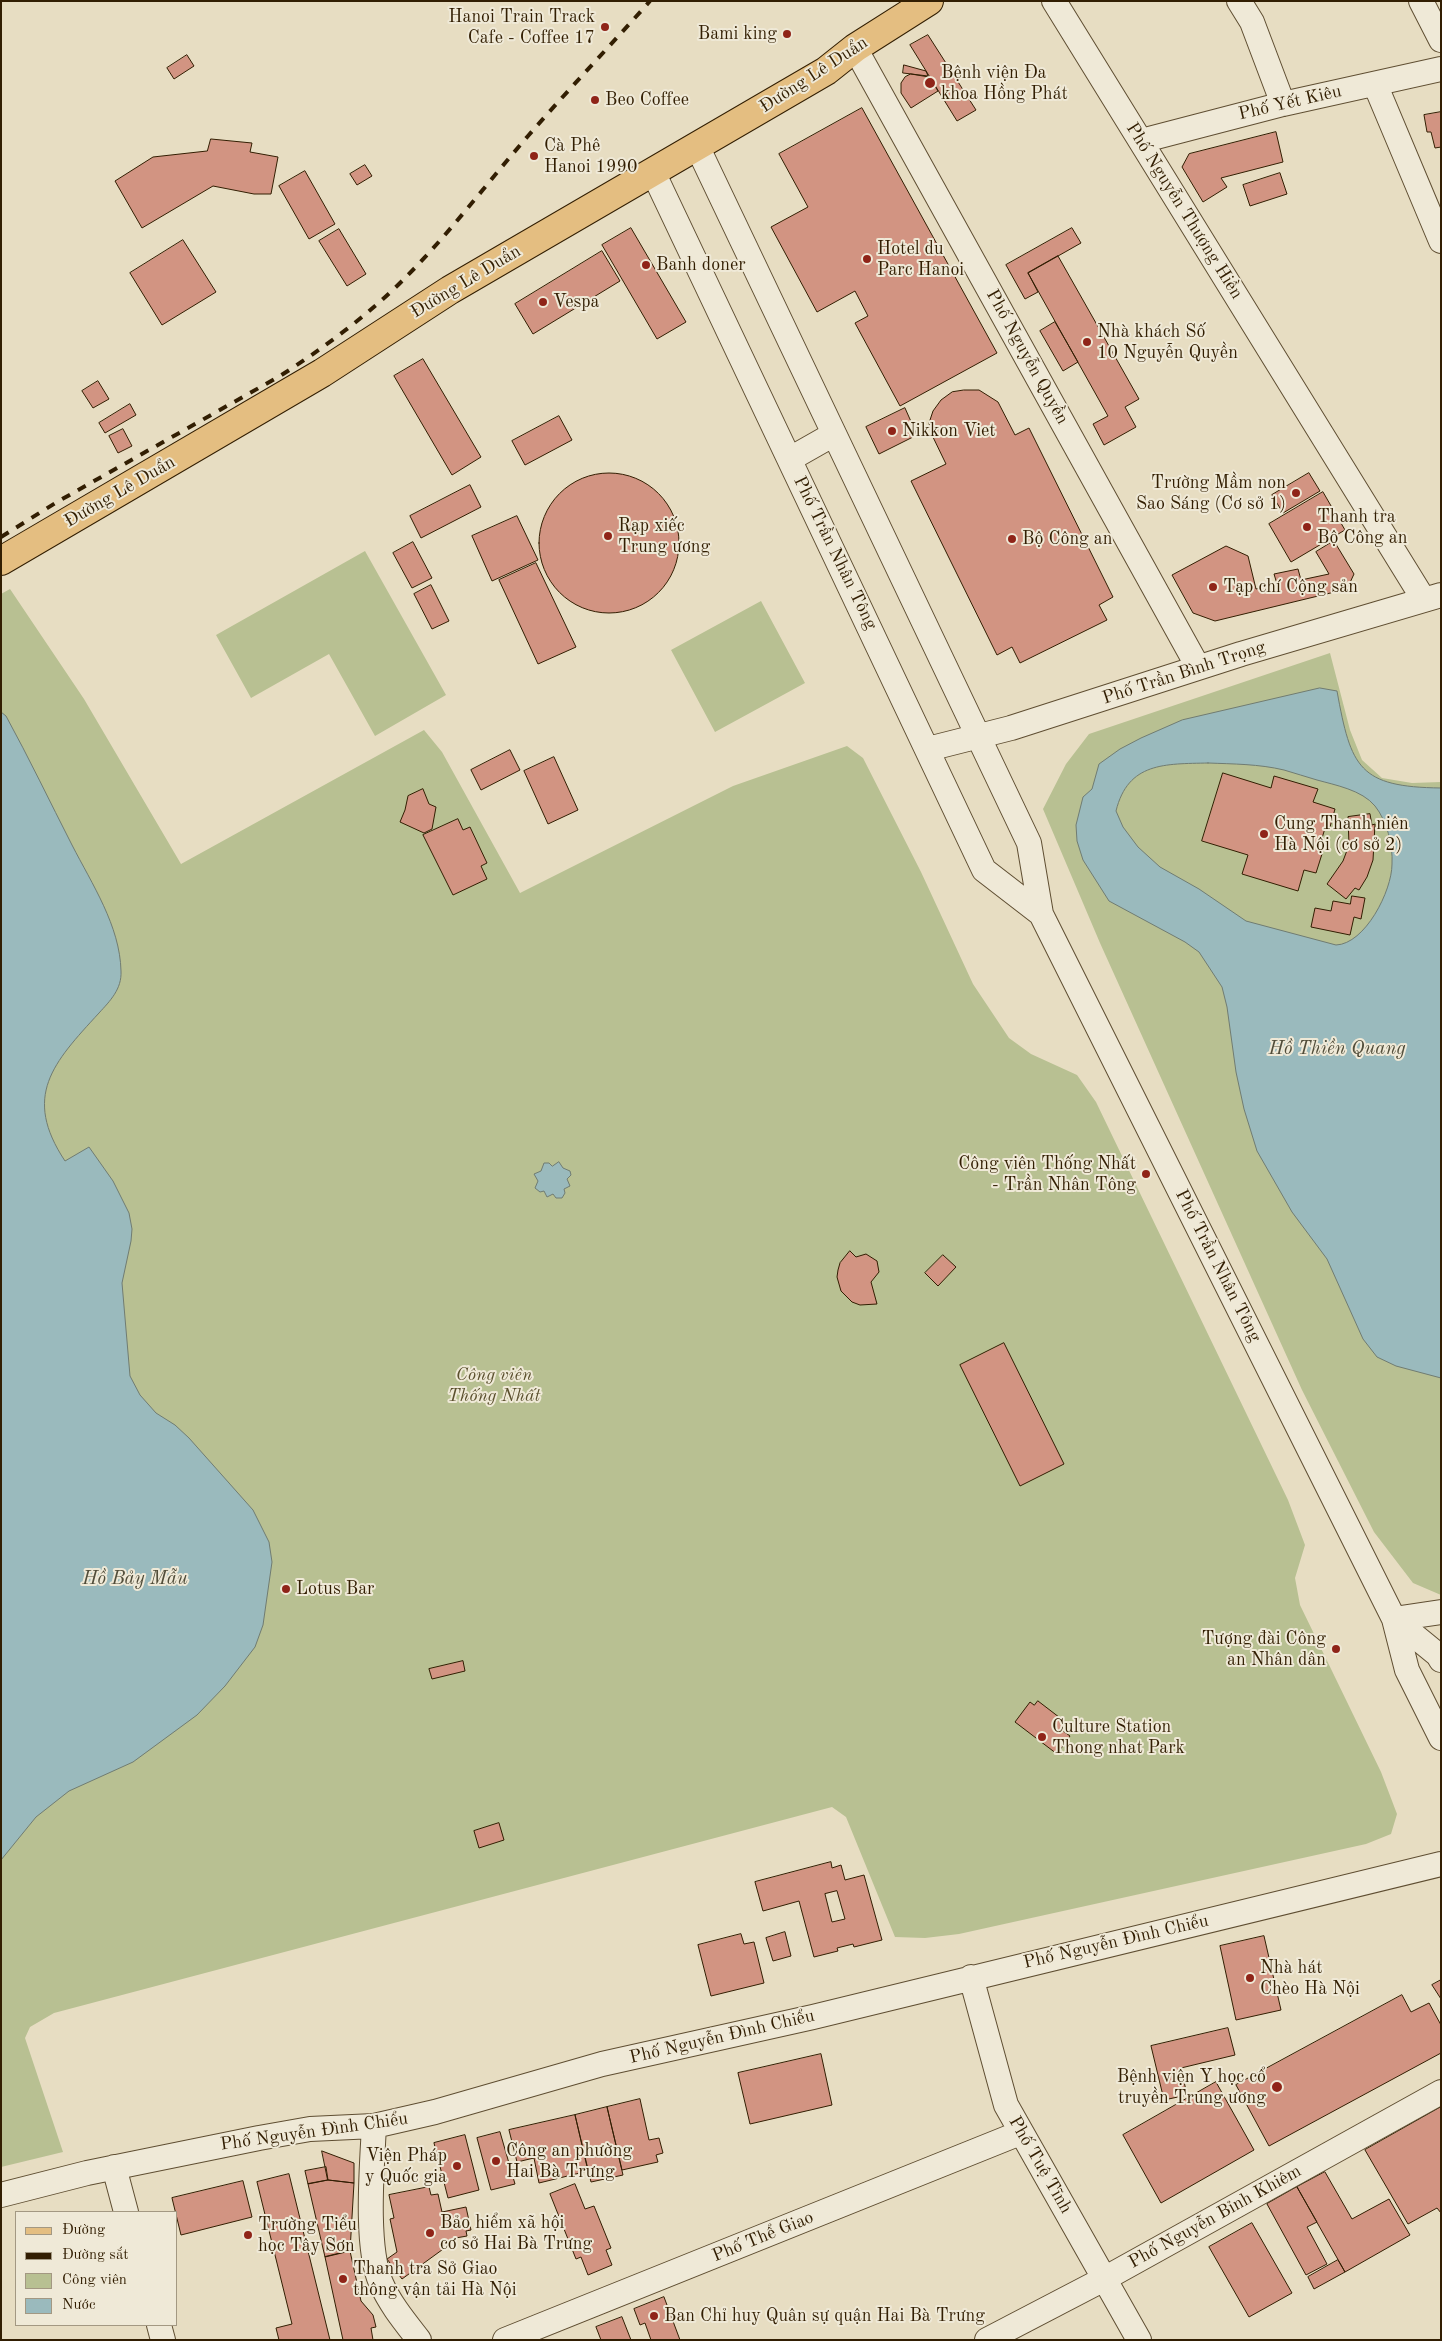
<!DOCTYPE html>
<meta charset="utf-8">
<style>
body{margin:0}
#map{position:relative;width:1442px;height:2341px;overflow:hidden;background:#e7ddc2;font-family:"Old Standard TT",serif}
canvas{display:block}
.frame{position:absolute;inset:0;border:2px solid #321e02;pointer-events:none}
.legend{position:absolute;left:15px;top:2211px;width:162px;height:115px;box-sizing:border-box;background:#efe9d7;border:1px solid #a39882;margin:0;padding:6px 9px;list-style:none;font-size:15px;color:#321e02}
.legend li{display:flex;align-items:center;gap:10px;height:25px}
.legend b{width:25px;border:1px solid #a39882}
</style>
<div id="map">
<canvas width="1442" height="2341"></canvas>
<div class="frame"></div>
<ul class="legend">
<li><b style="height:6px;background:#e4be81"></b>Đường</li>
<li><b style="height:6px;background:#321e02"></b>Đường sắt</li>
<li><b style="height:14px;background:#b8c092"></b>Công viên</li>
<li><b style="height:14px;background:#9ababd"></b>Nước</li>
</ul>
</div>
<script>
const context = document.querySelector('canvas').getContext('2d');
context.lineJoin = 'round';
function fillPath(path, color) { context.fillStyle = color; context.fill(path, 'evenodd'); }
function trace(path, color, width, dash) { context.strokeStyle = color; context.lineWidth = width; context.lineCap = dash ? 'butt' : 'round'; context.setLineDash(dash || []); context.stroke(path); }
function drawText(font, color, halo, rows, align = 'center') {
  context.font = font + ' "Old Standard TT",serif'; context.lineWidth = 4; context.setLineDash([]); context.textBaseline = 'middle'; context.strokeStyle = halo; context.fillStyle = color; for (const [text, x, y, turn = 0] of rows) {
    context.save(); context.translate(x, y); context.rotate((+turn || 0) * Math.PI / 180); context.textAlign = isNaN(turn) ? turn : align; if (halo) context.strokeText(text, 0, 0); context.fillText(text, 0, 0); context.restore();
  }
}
const green = new Path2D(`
 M365 551 446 695 375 736 329 654 251 698 216 635Z
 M10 589 84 699 181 864 424 730 442 752 520 893 733 786 847 746 863 758 921 872 973 984 1009 1038 1031 1054 1077 1075 1096 1102 1288 1500 1305 1545 1295 1578 1300 1605 1381 1772 1397 1814 1391 1834 1366 1844 959 1934 925 1938 895 1937 846 1817 832 1807 54 2013 30 2027 25 2038 63 2152 1 2167V594Z
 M761 601 805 683 715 732 671 650Z
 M1330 653 1350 730 1362 760 1382 778 1412 783 1441 782V1595L1413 1583 1374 1532 1302 1390 1100 943 1043 809 1066 764 1089 734Z`);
const water = new Path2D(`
 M1320 688 1337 691C1351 768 1359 787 1441 788V1378L1396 1366 1377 1357 1363 1339 1327 1259 1292 1212 1257 1151 1244 1109 1236 1072 1227 1007 1222 987 1199 952 1185 942 1109 901 1083 860 1077 841 1076 825 1083 797 1092 789 1099 764 1120 749 1141 738 1182 720ZM1208 763C1233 764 1259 764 1284 770 1295 773 1306 777 1317 780 1335 785 1362 790 1375 806 1387 821 1393 845 1392 864 1392 891 1365 944 1336 945L1246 921 1199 889 1160 867 1138 847 1123 827 1116 811C1128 762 1165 764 1208 763Z
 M1 712 6 716C29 758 50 802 72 845 92 884 120 926 121 971 122 989 110 1001 99 1013 53 1063 22 1096 65 1161L89 1147 113 1181 129 1213 132 1229 131 1241 122 1283 130 1376 140 1395 156 1413 175 1425 189 1438 253 1510 269 1542 272 1562 263 1625 255 1647 225 1686 197 1715 133 1762 69 1791 36 1817 1 1860Z
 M559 1162 563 1168 570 1171 571 1175 567 1179 570 1186 564 1189 565 1193 562 1198H556L553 1194 547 1197 544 1191 540 1192 535 1188 538 1181 534 1174 541 1171 544 1163H549L552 1166Z`);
const building = new Path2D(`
 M928 35 976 110 957 121 910 45Z
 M187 55 194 66 174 79 167 68Z
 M904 65 926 71 928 76 903 73Z
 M911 74 929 77 938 91 911 108 901 93V83L905 77Z
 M862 108 997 353 900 406 855 323 868 316 855 291 817 312 771 227 808 207 779 154Z
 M1441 112V147L1435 148 1431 132H1427L1424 115Z
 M1276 132 1283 162 1221 178 1227 187 1203 202 1182 167 1189 154Z
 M211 139 252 143 250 152 278 157 271 194H254L213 186 142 228 115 181 153 157 207 151Z
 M365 165 372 176 357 185 350 174Z
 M305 171 335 224 309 239 279 186Z
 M1280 173 1287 194 1250 206 1243 185Z
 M631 228 686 322 657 339 602 245Z
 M1072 228 1081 243 1028 273 1038 292 1025 299 1006 265Z
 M339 229 366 274 347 286 319 241Z
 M183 240 216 292 162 325 130 273Z
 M602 251 620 281 533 334 515 304Z
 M1058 256 1139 399 1125 407 1136 427 1104 445 1093 424 1108 416 1028 273Z
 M1055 322 1078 362 1063 371 1040 331Z
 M423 359 481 457 452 475 394 376Z
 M98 381 109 399 93 408 82 391Z
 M964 390H979L998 402 1015 435 1029 428 1113 597 1099 605 1107 620 1020 663 1012 647 997 655 911 481 946 464 931 433 929 423 933 411 941 400 952 392Z
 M130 404 136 415 105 433 99 423Z
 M905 408 917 435 879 454 866 427Z
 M559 416 572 440 525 465 512 441Z
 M123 429 132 446 118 453 109 436Z
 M539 543a70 70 0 1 1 140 0a70 70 0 1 1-140 0Z
 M1309 473 1320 491 1283 513 1272 495Z
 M470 485 481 507 421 538 410 516Z
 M1323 492 1345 530 1291 562 1269 524Z
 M517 516 538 560 492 581 472 536Z
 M1334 541 1354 574 1347 589 1215 621 1193 613 1172 575 1226 546 1248 556 1256 589 1277 584 1274 574 1298 569 1301 580 1329 574 1316 552Z
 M413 542 432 578 412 588 393 553Z
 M536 563 576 647 538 664 499 580Z
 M431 585 449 621 432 629 414 594Z
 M510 750 520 770 481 790 471 770Z
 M554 757 578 810 548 824 524 771Z
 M1223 773 1271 788 1274 776 1318 789 1313 802 1335 809 1330 827 1326 825 1319 848 1322 854 1316 873 1304 870 1298 891 1242 874 1248 855 1202 841Z
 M423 789 429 804 436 807 432 829 424 833 400 822 405 810 408 796Z
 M1370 814 1372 825 1375 824 1373 860 1367 877 1359 890 1355 888 1346 899 1327 884 1343 861 1349 845 1348 817Z
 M458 819 463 830 470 827 487 863 481 866 487 879 453 895 423 835Z
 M1352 896 1365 898 1361 919 1354 917 1350 935 1311 927 1315 908 1331 911 1333 901 1350 904Z
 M850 1251 856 1257 866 1254 877 1261 879 1272 871 1282 877 1304 860 1305 852 1302 841 1291 837 1277 838 1270 840 1263Z
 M943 1255 956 1267 938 1286 925 1273Z
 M1004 1343 1064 1464 1020 1486 960 1365Z
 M463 1661 465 1671 432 1679 429 1669Z
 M1038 1701 1068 1724 1063 1731 1070 1736 1057 1754 1015 1722 1030 1702 1034 1705Z
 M499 1823 504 1840 479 1848 474 1831Z
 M831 1862 832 1868 841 1865 845 1880 864 1875 882 1940 854 1947 853 1944 837 1948 838 1951 814 1957 799 1901 763 1911 755 1882ZM837 1891 845 1919 832 1922 825 1894Z
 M785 1932 791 1956 773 1961 766 1938Z
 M741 1934 744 1944 754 1942 764 1983 711 1996 698 1945Z
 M1264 1936 1281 2010 1236 2020 1220 1946Z
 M1441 1980V1999L1432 1985Z
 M1402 1995 1411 2012 1429 2003 1441 2025V2053L1269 2146 1236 2085Z
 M1228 2028 1235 2055 1181 2068 1187 2095 1164 2100 1151 2046Z
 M821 2054 832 2105 750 2124 738 2073Z
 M1216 2082 1254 2150 1161 2203 1123 2135Z
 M640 2099 649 2140 659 2138 663 2153 656 2155 658 2162 622 2170 607 2107Z
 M607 2107 623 2175 591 2182 575 2115Z
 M1441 2107V2213L1437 2208 1408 2224 1365 2150Z
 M575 2115 588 2171 539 2183 534 2158 517 2162 509 2130Z
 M500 2132 515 2184 491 2190 477 2138Z
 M465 2135 479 2190 448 2198 434 2143Z
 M322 2151 354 2163V2183L328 2180Z
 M326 2167 328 2180 308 2184 305 2171Z
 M1325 2172 1352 2219 1389 2199 1410 2235 1345 2272 1297 2187Z
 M289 2174 330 2340H279L276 2328 292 2324 257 2182Z
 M328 2180 354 2183 350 2251 325 2257 308 2184Z
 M243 2181 252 2217 181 2235 172 2198Z
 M575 2184 585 2209 594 2206 611 2248 606 2250 612 2265 588 2275 581 2257 576 2259 550 2194Z
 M429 2187 431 2195 438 2194 442 2212 466 2207 471 2230 466 2231 467 2236 450 2239 452 2246 446 2247 402 2279 387 2259 397 2252 390 2219 394 2218 389 2195Z
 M1297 2187 1317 2222 1307 2227 1327 2264 1306 2275 1267 2204Z
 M1252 2223 1292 2293 1249 2317 1209 2247Z
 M350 2251 361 2301 373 2315 376 2327 371 2328 373 2340H343L325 2257Z
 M1338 2260 1345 2272 1314 2289 1308 2277Z
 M664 2297 680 2340H651L645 2323 640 2325 634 2309Z
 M622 2317 631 2340H601L596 2327Z`);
const minor = new Path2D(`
 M1054 1 1424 600
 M1239 1 1252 22 1283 104
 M1421 1 1441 40
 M855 48 1198 667
 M1375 84 1441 241
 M1141 141 1283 104 1441 69
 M697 146 1029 843 1041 914 1394 1619 1407 1670 1441 1738
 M653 172 984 870 1041 914
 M790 459 834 434
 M928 749 1011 728 1241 654 1441 595
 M1394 1619 1438 1655 1441 1660
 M1394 1619 1441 1612
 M971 1977 1006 2105 1139 2340
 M374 2126C372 2166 365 2247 381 2283 390 2304 405 2322 419 2340
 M114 2167 126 2212
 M1 2195 87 2173 259 2138 310 2129 374 2126 435 2112 602 2064 813 2017 1441 1864
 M159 2325 163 2340
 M505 2340 1020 2133
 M987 2340 1104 2279 1441 2092`);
const major = new Path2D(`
 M1 561 322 373 450 290 826 71 855 48 929 1`);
const rail = new Path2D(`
 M1 537 57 502 280 376C321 350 371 313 405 278 449 234 487 183 528 136 568 90 610 46 650 1`);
const markers = [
 [605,27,5,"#8f2418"],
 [787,34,5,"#8f2418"],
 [930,83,6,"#8f2418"],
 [595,100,5,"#8f2418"],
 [534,156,5,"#8f2418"],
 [867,259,5,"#8f2418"],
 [646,265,5,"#8f2418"],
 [543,302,5,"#8f2418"],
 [1087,342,5,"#8f2418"],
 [892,431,5,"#8f2418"],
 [1296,493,5,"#8f2418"],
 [1307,527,5,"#8f2418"],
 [608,536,5,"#8f2418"],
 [1012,539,5,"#8f2418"],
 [1213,587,5,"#8f2418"],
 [1264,834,5,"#8f2418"],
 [1146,1174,5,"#8f2418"],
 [286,1589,5,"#8f2418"],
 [1336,1649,5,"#8f2418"],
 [1042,1737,5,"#8f2418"],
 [1250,1978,5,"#8f2418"],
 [1277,2087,6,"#8f2418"],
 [496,2161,5,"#8f2418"],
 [457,2166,5,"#8f2418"],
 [430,2233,5,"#8f2418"],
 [248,2235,5,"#8f2418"],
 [343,2279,5,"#8f2418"],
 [654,2316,5,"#8f2418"]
];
const poiNames = [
 ["Hanoi Train Track",595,17,"right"],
 ["Cafe - Coffee 17",595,38,"right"],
 ["Bami king",777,34,"right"],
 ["Bệnh viện Đa",941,73],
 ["khoa Hồng Phát",941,94],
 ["Beo Coffee",605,100],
 ["Cà Phê",544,146],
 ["Hanoi 1990",544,167],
 ["Hotel du",877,249],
 ["Parc Hanoi",877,270],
 ["Banh doner",656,265],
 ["Vespa",553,302],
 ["Nhà khách Số",1097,332],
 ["10 Nguyễn Quyền",1097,353],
 ["Nikkon Viet",902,431],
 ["Trường Mầm non",1286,483,"right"],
 ["Sao Sáng (Cơ sở 1)",1286,504,"right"],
 ["Thanh tra",1317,517],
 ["Bộ Công an",1317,538],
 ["Rạp xiếc",618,526],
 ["Trung ương",618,547],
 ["Bộ Công an",1022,539],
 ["Tạp chí Cộng sản",1223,587],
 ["Cung Thanh niên",1274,824],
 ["Hà Nội (cơ sở 2)",1274,845],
 ["Công viên Thống Nhất",1136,1164,"right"],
 ["- Trần Nhân Tông",1136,1185,"right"],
 ["Lotus Bar",296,1589],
 ["Tượng đài Công",1326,1639,"right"],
 ["an Nhân dân",1326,1660,"right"],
 ["Culture Station",1052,1727],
 ["Thong nhat Park",1052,1748],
 ["Nhà hát",1260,1968],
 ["Chèo Hà Nội",1260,1989],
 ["Bệnh viện Y học cổ",1266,2077,"right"],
 ["truyền Trung ương",1266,2098,"right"],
 ["Công an phường",506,2151],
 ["Hai Bà Trưng",506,2172],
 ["Viện Pháp",447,2156,"right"],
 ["y Quốc gia",447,2177,"right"],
 ["Bảo hiểm xã hội",440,2223],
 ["cơ sở Hai Bà Trưng",440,2244],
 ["Trường Tiểu",258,2225],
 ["học Tây Sơn",258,2246],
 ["Thanh tra Sở Giao",353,2269],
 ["thông vận tải Hà Nội",353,2290],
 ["Ban Chỉ huy Quân sự quận Hai Bà Trưng",664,2316]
];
const streetNames = [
 ["Đường Lê Duẩn",814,75,-33],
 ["Phố Yết Kiêu",1290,103,-13],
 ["Phố Nguyễn Thượng Hiền",1184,211,58],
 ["Đường Lê Duẩn",466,282,-31],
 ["Phố Nguyễn Quyền",1027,357,61],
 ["Đường Lê Duẩn",120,492,-30],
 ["Phố Trần Nhân Tông",835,553,64],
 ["Phố Trần Bình Trọng",1184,673,-18],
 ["Phố Trần Nhân Tông",1218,1266,63],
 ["Phố Nguyễn Đình Chiểu",1116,1942,-13],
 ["Phố Nguyễn Đình Chiểu",722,2037,-13],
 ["Phố Nguyễn Đình Chiểu",314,2132,-8],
 ["Phố Tuệ Tĩnh",1040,2165,60],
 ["Phố Nguyễn Bỉnh Khiêm",1215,2217,-29],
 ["Phố Thể Giao",763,2237,-22]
];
const parkNames = [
 ["Công viên",494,1375],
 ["Thống Nhất",494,1396]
];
const waterNames = [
 ["Hồ Thiền Quang",1337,1049],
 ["Hồ Bảy Mẫu",135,1579]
];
fillPath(green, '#b8c092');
fillPath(water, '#9ababd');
trace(water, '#707c72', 1);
fillPath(building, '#d29482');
trace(building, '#321e02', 1);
trace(minor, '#5f4e32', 26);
trace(major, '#321e02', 30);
trace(minor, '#efe9d7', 24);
trace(major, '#e4be81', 28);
trace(rail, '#321e02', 4, [9, 9]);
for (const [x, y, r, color] of markers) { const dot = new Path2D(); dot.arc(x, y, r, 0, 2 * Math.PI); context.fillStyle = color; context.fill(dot); trace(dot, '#efe9d7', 2); }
drawText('18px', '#321e02', '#efe9d7', poiNames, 'left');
drawText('18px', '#321e02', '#efe9d7', streetNames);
drawText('italic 18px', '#5a4f2d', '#efe9d7', parkNames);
drawText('italic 19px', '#514d3a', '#efe9d7', waterNames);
</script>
